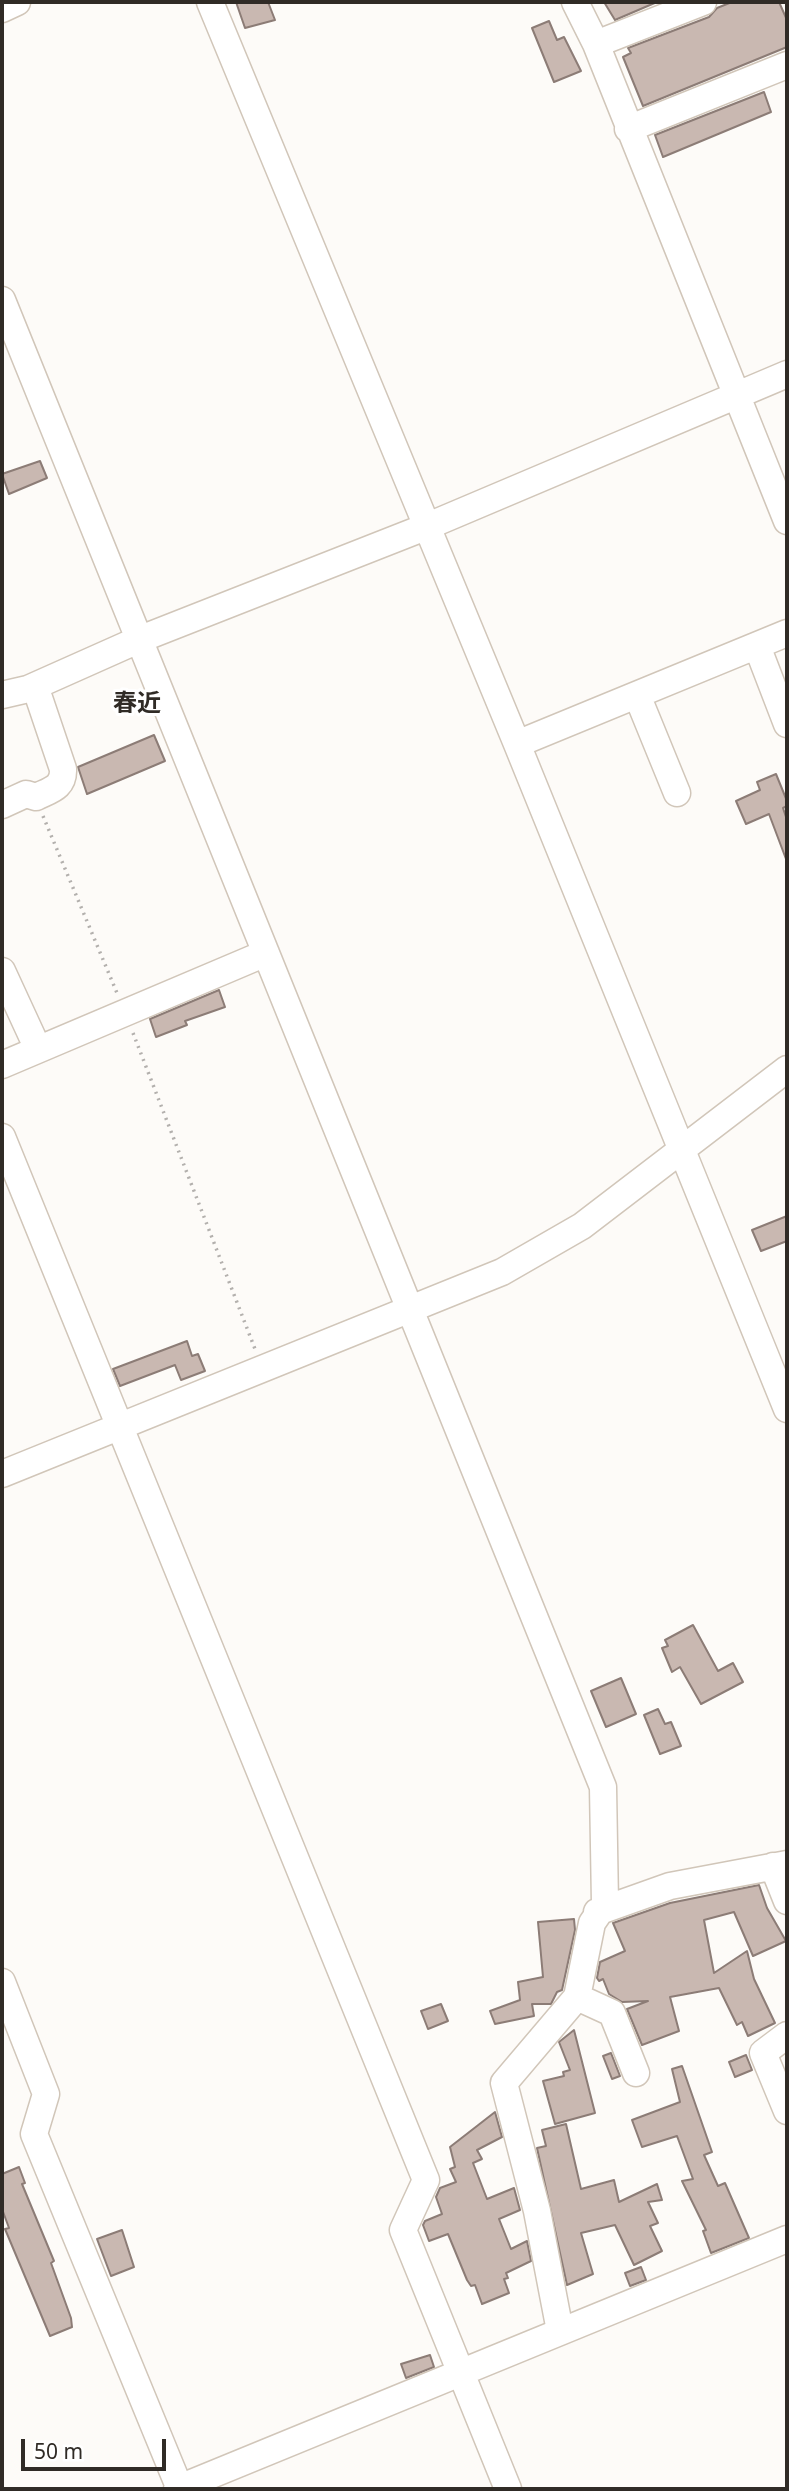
<!DOCTYPE html>
<meta charset="utf-8">
<style>
body{margin:0}
#map{position:relative;width:789px;height:2491px;overflow:hidden;background:#fdfbf8;font-family:"Noto Sans",sans-serif}
canvas{display:block}
.frame{position:absolute;inset:0;border:4px solid #302b26;pointer-events:none}
.scale{position:absolute;left:21px;top:2439px;width:145px;height:32px;box-sizing:border-box;border:4px solid #302b26;border-top:0;padding-left:9px;font-size:21px;line-height:24px;white-space:nowrap;color:#302b26;-webkit-text-stroke:5px #fff;paint-order:stroke}
</style>
<div id="map">
<canvas width="789" height="2491"></canvas>
<div class="frame"></div>
<div class="scale">50 m</div>
</div>
<script>
const context = document.querySelector('canvas').getContext('2d');
context.lineJoin = 'round';
function fillPath(path, color) { context.fillStyle = color; context.fill(path, 'evenodd'); }
function trace(path, color, width, dash) { context.strokeStyle = color; context.lineWidth = width; context.lineCap = dash ? 'butt' : 'round'; context.setLineDash(dash || []); context.stroke(path); }
function drawText(font, color, halo, rows, align = 'center') {
  context.font = font + ' "Noto Sans","Noto Sans JP",sans-serif'; context.lineWidth = 6; context.setLineDash([]); context.textBaseline = 'middle'; context.strokeStyle = halo; context.fillStyle = color; for (const [text, x, y, turn = 0] of rows) {
    context.save(); context.translate(x, y); context.rotate((+turn || 0) * Math.PI / 180); context.textAlign = isNaN(turn) ? turn : align; if (halo) context.strokeText(text, 0, 0); context.fillText(text, 0, 0); context.restore();
  }
}
const building = new Path2D(`
 M236 2H268L275 20 245 28Z
 M604 2H657L615 20Z
 M732 2H779L787 20V47L643 106 623 57 631 53 628 48 709 17 717 8Z
 M549 21 557 40 564 37 581 71 554 82 532 28Z
 M764 92 771 112 663 157 655 135Z
 M40 461 47 478 9 494 2 474Z
 M154 735 165 761 87 794 78 767Z
 M776 774 787 801V806L783 808 787 820 786 859 769 814 746 824 736 801 760 790 757 782Z
 M219 990 225 1007 185 1021 187 1025 156 1037 150 1019Z
 M787 1216V1241L761 1251 752 1230Z
 M187 1341 192 1356 198 1354 205 1371 181 1380 175 1365 120 1386 113 1369Z
 M693 1625 718 1671 733 1663 743 1682 701 1704 680 1667 672 1672 662 1648 668 1646 665 1640Z
 M621 1678 636 1714 606 1727 591 1691Z
 M658 1709 665 1724 671 1722 681 1746 660 1754 644 1715Z
 M759 1885 767 1908 786 1941 753 1956 734 1912 704 1920 714 1973 747 1951 754 1979 775 2023 748 2036 742 2022 737 2025 719 1988 670 1997 679 2031 642 2045 627 2009 648 2001 622 2002 609 1994 603 1979 599 1981 597 1978 600 1962 625 1951 613 1923 670 1903Z
 M574 1919 575 1930 562 1990 557 1992 551 2004H532L534 2016 495 2024 490 2011 520 2000 518 1982 543 1977 538 1922Z
 M441 2004 448 2021 428 2029 421 2011Z
 M574 2030 595 2113 555 2124 543 2081 564 2076 563 2072 570 2070 559 2042Z
 M611 2053 620 2076 612 2079 603 2056Z
 M746 2055 752 2070 735 2077 729 2062Z
 M682 2066 712 2152 704 2155 718 2186 725 2183 749 2238 711 2253 703 2231 706 2230 682 2181 693 2179 677 2136 642 2147 632 2120 680 2102 672 2069Z
 M495 2112 502 2137 477 2150 482 2159 473 2163 487 2199 514 2188 520 2210 499 2219 511 2249 527 2241 531 2261 506 2273 508 2278 504 2279 509 2293 482 2304 475 2285 471 2286 467 2280 448 2234 429 2241 423 2225 425 2221 442 2214 436 2197 440 2188 456 2182 450 2169 455 2167 450 2147Z
 M566 2124 581 2189 614 2180 619 2202 657 2184 662 2200 648 2202 658 2223 650 2226 662 2251 634 2265 615 2225 581 2233 593 2274 567 2285 537 2148 546 2146 542 2130Z
 M19 2167 25 2183 22 2184 54 2261 51 2263 71 2318 72 2327 50 2336 5 2229 9 2228 2 2209V2174Z
 M122 2230 134 2267 111 2276 97 2239Z
 M641 2267 646 2280 630 2286 625 2273Z
 M430 2355 434 2367 406 2378 401 2364Z`);
const path = new Path2D(`
 M43 816 117 993
 M133 1033 255 1349`);
const minor = new Path2D(`
 M210 2 517 744 787 1409
 M575 2 596 44 787 521
 M2 9 17 2
 M596 44 703 2
 M628 129 787 65
 M2 300 603 1787 605 1904 592 1923 577 1997 504 2083 537 2211 560 2331
 M757 646 787 724
 M2 695 28 689 138 640 428 526 787 374
 M637 695 677 793
 M517 744 787 633
 M2 805 26 794 36 797C50 790 64 788 63 769L35 686
 M2 971 37 1047
 M2 1065 266 953
 M2 1137 426 2180 403 2230 508 2489
 M2 1474 502 1272 582 1226 787 1069
 M773 1866 787 1901
 M597 1912 670 1886 787 1864
 M2 1982 46 2094 34 2134 180 2489
 M577 1997 612 2013 636 2073
 M787 2035 763 2053 787 2111
 M177 2489 787 2239`);
const quarterNames = [
 ["春近",137,704]
];
fillPath(building, '#c9b8b1');
trace(building, '#8c7c76', 2);
trace(minor, '#d1c6b9', 29);
trace(path, '#b3b0ad', 3.5, [2, 5]);
trace(minor, '#fff', 26);
drawText('bold 24px', '#302b26', '#fff', quarterNames);
</script>
